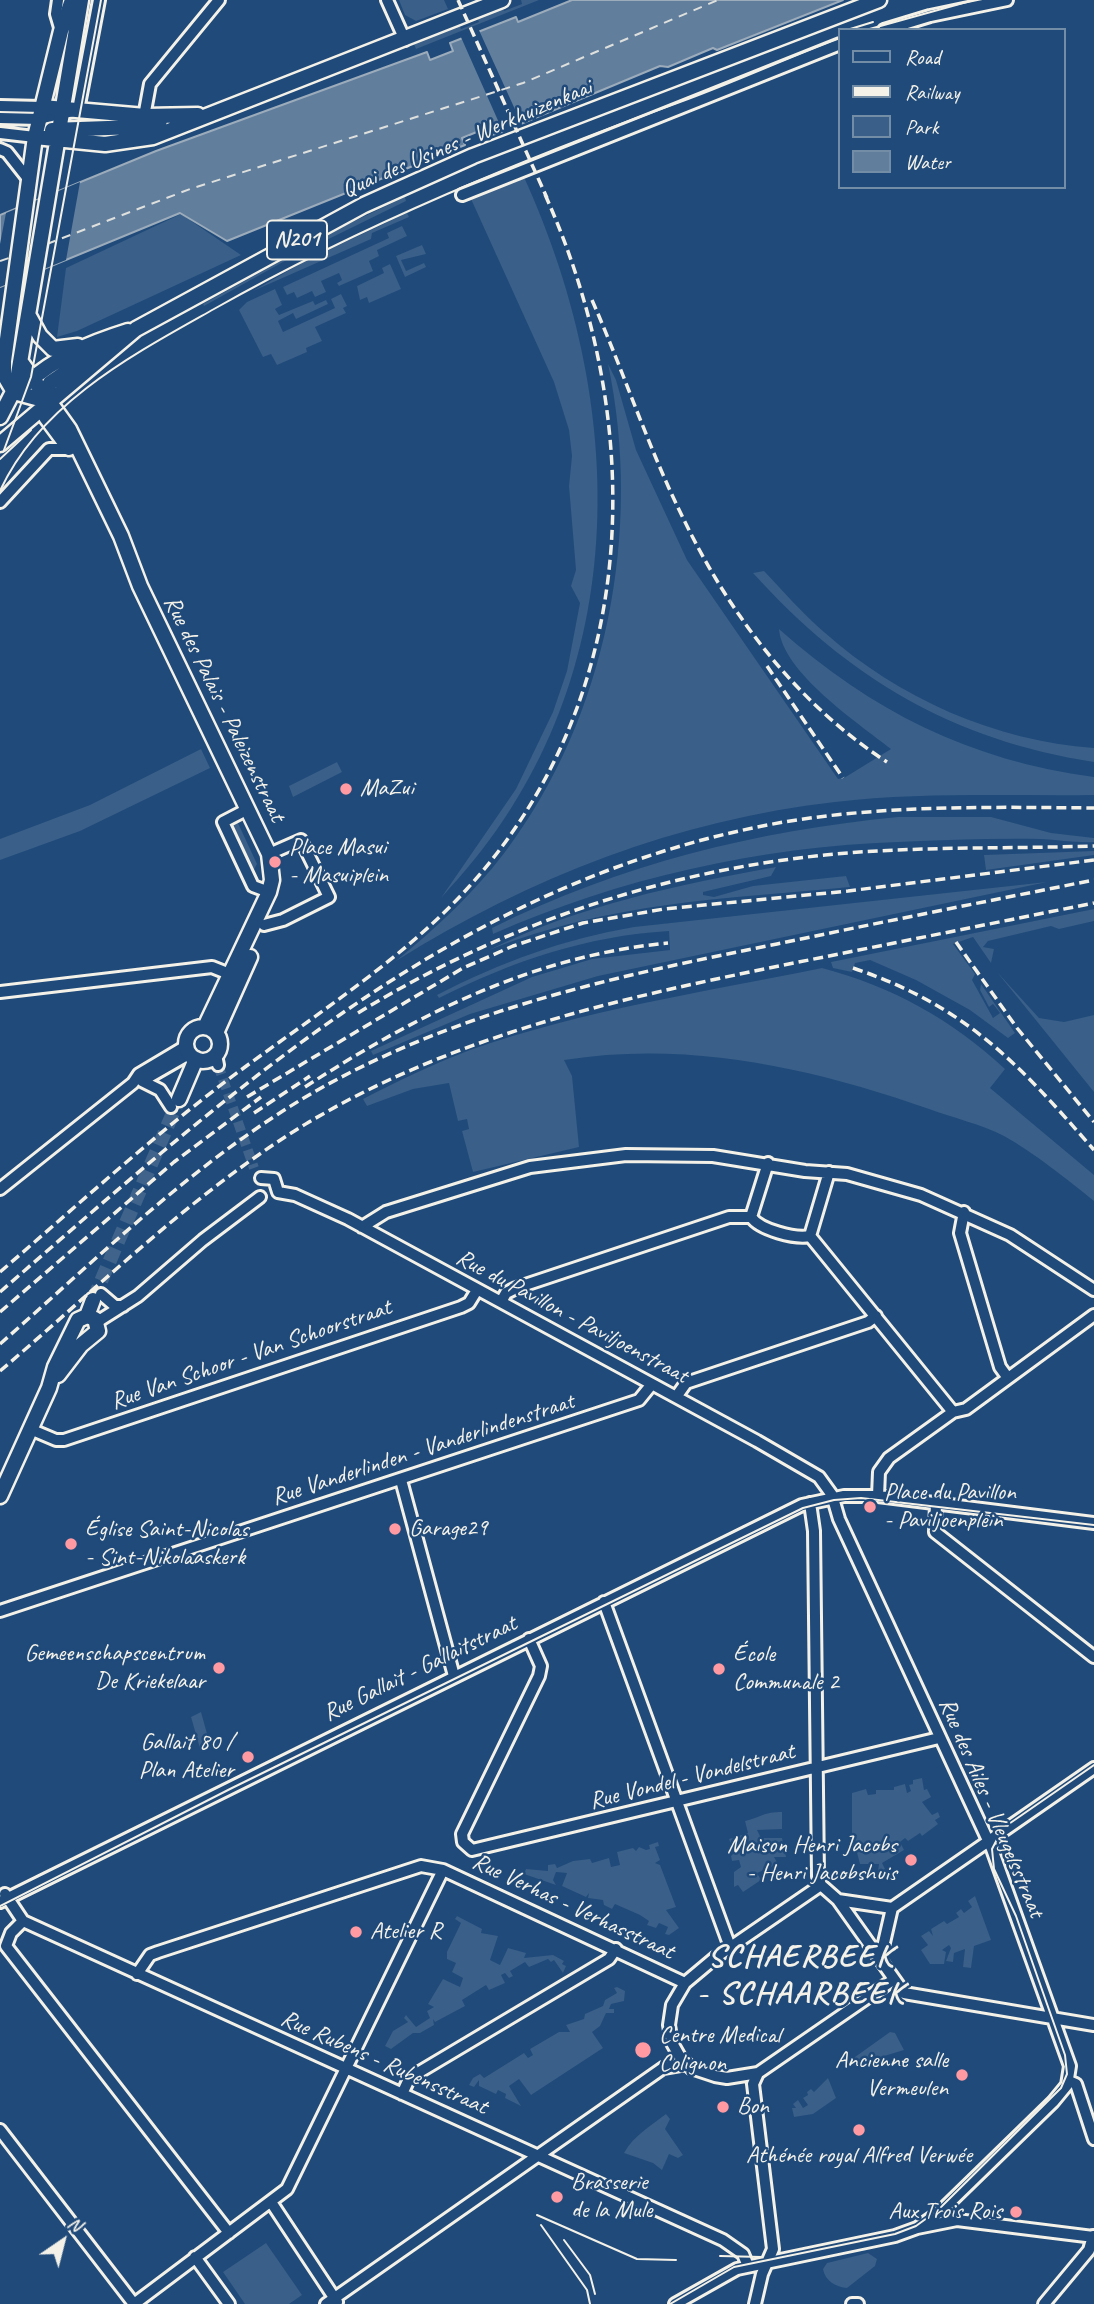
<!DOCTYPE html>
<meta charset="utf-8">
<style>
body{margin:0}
#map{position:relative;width:1094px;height:2304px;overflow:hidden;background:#1f4a7a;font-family:Caveat,sans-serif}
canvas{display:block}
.legend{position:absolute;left:838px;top:28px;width:228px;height:161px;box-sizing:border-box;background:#1f4a7a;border:2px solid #748da6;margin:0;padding:9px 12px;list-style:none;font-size:21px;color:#f4f1e8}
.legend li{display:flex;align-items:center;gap:14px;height:35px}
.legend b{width:35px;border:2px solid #748da6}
.north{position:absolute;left:28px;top:2206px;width:70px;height:70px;-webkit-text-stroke:5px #1f4a7a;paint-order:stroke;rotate:35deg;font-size:19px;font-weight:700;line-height:28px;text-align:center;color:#f4f1e8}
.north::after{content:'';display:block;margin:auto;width:24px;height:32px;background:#f4f1e8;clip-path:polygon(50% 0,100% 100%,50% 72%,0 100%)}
</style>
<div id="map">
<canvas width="1094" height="2304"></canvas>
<ul class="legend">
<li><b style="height:9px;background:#1f4a7a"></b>Road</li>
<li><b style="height:9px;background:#f4f1e8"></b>Railway</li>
<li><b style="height:19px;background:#3a5f88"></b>Park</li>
<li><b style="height:19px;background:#627e9d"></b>Water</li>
</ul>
<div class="north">N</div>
</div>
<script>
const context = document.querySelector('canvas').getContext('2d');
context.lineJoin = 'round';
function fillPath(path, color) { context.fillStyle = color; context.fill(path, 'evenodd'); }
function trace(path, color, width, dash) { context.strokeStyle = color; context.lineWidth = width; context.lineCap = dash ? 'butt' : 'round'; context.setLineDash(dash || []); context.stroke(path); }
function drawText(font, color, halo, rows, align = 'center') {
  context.font = font + ' Caveat,sans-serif'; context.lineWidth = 5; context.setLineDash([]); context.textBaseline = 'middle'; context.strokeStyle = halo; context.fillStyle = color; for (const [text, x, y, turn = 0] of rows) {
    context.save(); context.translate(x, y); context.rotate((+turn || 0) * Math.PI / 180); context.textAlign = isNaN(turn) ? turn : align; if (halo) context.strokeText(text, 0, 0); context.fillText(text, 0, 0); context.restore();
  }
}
const green = new Path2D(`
 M399 0H444L448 9 416 21 405 15Z
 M521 0H539L416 49 414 44 459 25 461 29 479 22 477 17 502 7 504 11 522 4Z
 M523 175C634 417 633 698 441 898L516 789 553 712 567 671 580 603 571 586 576 570 569 486 572 456 569 430 554 382 471 199Z
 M405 197 406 201 292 257 204 306 203 304 344 226Z
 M407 213 409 217 372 233 371 239 253 291 307 260Z
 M181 214 241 255 77 331 57 337 66 268Z
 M402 226 407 236 377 250 379 256 369 261 373 271 339 286 337 283 342 280 339 273 321 281 326 292 315 297 312 291 297 298 294 292 287 295 283 287 389 238 387 233Z
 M422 245 426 254 401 260 406 271 424 263 426 267 405 277 396 256Z
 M390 264 401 289 369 303 367 297 360 300 357 286 384 273 382 268Z
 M275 289 282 305 275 309 279 315 313 301 315 305 326 300 328 304 296 319 293 313 278 321 283 332 335 308 331 299 341 294 347 306 343 308 346 313 315 327 322 341 306 348 307 352 277 365 271 354 263 357 239 310 247 302Z
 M608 364 616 380 636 450 687 560 838 779 844 778 891 749C858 723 782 672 779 629 873 712 969 760 1094 777V795C1008 796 920 792 835 802 677 820 530 877 396 961 436 928 473 894 505 852 607 717 643 530 608 364Z
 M764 571C783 591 802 613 824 632 898 698 995 741 1094 748V762C953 740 849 679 753 573Z
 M201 749 210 768 80 831 0 860V839L90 805Z
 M337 762 342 772 293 797 289 786Z
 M898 817H991L1051 833 1094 838V842C1076 843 1059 840 1041 839 994 838 946 840 898 842 759 847 620 878 493 934L492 928C621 864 755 831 898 817Z
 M237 821 257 864 252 873 230 824Z
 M1094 851V855L986 870 984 855Z
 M776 867 771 876 703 892V895L714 897 753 886 846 876 850 887C723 899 610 902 489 950 577 906 680 884 776 867Z
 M1047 882 598 976 470 1014 373 1055 371 1051 532 977 592 959 670 950 669 931C586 936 513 961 439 998L437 995C501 962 564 939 634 927Z
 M1094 909V921L1059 929 1051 926 988 941 983 947 994 949 991 963 973 937 953 944 975 974 972 980 993 1018 1000 1013 993 1004 989 1007 980 990 981 984 1015 1033 1008 1038 970 1010 916 980 870 960 855 963 852 972 833 968 831 962Z
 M822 968C893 987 951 1019 1005 1069L990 1088 1094 1175V1201C1068 1180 1033 1152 1004 1136 981 1124 953 1118 929 1109 813 1068 688 1040 564 1060L572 1076 579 1147 473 1172 462 1131 469 1129 467 1119 458 1121 449 1083 413 1089 367 1106 363 1099C398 1081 433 1064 470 1050 583 1010 705 992 822 968Z
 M997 972 1039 1018 1064 1022 1094 1015V1092Z
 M201 1712 211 1748 201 1752 191 1717Z
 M922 1778 924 1790 927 1789 931 1797 922 1802 932 1815 938 1812 940 1817 935 1820 938 1824 922 1836 920 1833 908 1841 905 1838 900 1842 904 1850 882 1863 885 1869 882 1872 878 1871 879 1864H860L856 1849H852V1793L866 1789 868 1795 876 1794V1790H894V1787L905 1784 907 1793 911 1791 909 1785 913 1784V1780Z
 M782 1812V1829L757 1830 761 1838H782L786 1857H774L778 1864 757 1873 761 1880 743 1892 738 1885 734 1887V1872L741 1867 739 1860 732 1861 731 1856 738 1849 737 1845 732 1847 729 1839 748 1833 745 1821C761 1817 764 1812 782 1812Z
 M658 1842 659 1846 655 1847 660 1860 655 1863 660 1865 676 1907 666 1910 679 1928 669 1935 665 1934 668 1927 659 1923 656 1928 647 1925 649 1921 640 1915 615 1904 612 1909 604 1905 603 1900 588 1898 589 1893 586 1897 562 1886 567 1873 556 1872 553 1880 556 1885 524 1874 526 1869 548 1871V1865L555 1864 557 1868 573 1861 590 1859 592 1863 609 1858 611 1867 620 1865 617 1852 633 1848 636 1851 639 1847 646 1850 650 1849 649 1845Z
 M975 1896 991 1940 974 1946 971 1968 963 1967 965 1949 954 1953 953 1962 946 1961 951 1948 949 1945 942 1950 946 1952 944 1964H930L921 1950 928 1945 921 1936 929 1931 933 1936 931 1929 944 1921 947 1924 959 1917 956 1913 961 1909 964 1913 972 1907 968 1901Z
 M457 1916 482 1929 481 1933 498 1936 490 1960 500 1965 508 1948 526 1953 524 1958 553 1955 564 1961 562 1964 566 1966 563 1973 554 1960 551 1962 548 1959 529 1967 525 1962 510 1971 513 1976 509 1978 505 1973 501 1975 505 1983 489 1990 486 1985 462 2000 465 2006 435 2022 433 2019 434 2025 420 2033H413L391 2049 385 2046 393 2031 408 2022 404 2018 406 2015 416 2027 430 2018 427 2011 434 2007 428 2004 443 1979 460 1987 463 1978 452 1972 456 1963 447 1959V1952L461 1923 455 1919Z
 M617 1987 625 1991 624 2001 611 2004 609 2009H614V2013H606L600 2026 592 2032 603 2048 531 2095 519 2079 509 2086 521 2106 505 2098 506 2094 498 2090 496 2094 479 2086V2080L474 2087 469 2085 473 2078 480 2074 484 2078 524 2053 528 2058 533 2055 530 2049 559 2032H570L566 2025 584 2019 585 2014 603 2006 605 2000 617 1993 614 1988Z
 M890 2032 895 2033 904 2050 851 2066 848 2062Z
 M828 2078 836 2098 813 2114 794 2117 792 2108H796L793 2104 798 2100 803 2108 808 2105 803 2098 808 2095 807 2092 811 2089 814 2092Z
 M666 2114 670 2119 665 2129 683 2155 678 2158 669 2154 662 2170 653 2163 624 2153C634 2135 652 2125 666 2114Z
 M266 2243 302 2295 289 2304H245L223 2272Z
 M868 2253 877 2259 875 2266 847 2288C836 2287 825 2281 823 2269L827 2263Z`);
const water = new Path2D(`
 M572 0H843L717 50 713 48 668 67 660 66 499 133 488 136 484 129 462 138 465 145 227 241 180 213 0 287V215L156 151 427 52 430 60 453 51 450 43 516 17 518 22Z`);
const pier = new Path2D(`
 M478 28 523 127 504 134 460 35Z
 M80 182 66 260 0 287V244L6 213Z`);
const ferry = new Path2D(`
 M47 244 190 189 523 83 718 0
 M0 261 12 257`);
const minorTunnel = new Path2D(`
 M218 1065 254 1168`);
const majorTunnel = new Path2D(`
 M93 1300 179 1099`);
const minor = new Path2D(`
 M58 0 56 14 61 31
 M387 0 405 40
 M884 30 930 16 1007 0
 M0 106 42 107
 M0 118 39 119 78 110 99 0
 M143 122 150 84 219 0
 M0 133 35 137
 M0 149 7 152 29 180
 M462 195 840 44
 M0 502 49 449H69
 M248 809 223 822 253 886 269 892
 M264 925 283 920 329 897 301 840 269 854
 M0 992 212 967 232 975
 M216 1055 218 1065
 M142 1081 189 1054
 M142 1081 160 1090 171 1107
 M261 1178 274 1179 278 1192
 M0 1189 133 1083 139 1074 186 1046
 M278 1192 295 1195 348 1219 757 1441 819 1477 832 1495 839 1519 992 1849 1070 2066 1067 2085 1053 2102 941 2211 917 2228
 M964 1212 960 1233 1000 1367 1008 1378
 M751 1217C760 1230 795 1239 810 1236
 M751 1217 768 1163
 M362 1227 386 1212 530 1167 626 1155 713 1156 805 1171 847 1174 921 1195 1010 1235 1094 1290
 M810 1236 953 1412
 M810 1236 829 1172
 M101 1294 115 1306H123
 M501 1302 506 1293 516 1288 729 1217H751
 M97 1322 138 1296 203 1240 260 1197
 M676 1397 686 1383 868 1322 876 1316
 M30 1429 56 1440H64L461 1307 469 1303 477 1290
 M401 1480 454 1676
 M878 1496 879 1472 889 1458 953 1412 966 1409 1094 1315
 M810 1503 814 1531 818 1876 821 1885 838 1900 904 1993 1094 2025
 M936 1503 935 1532 1094 1657
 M604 1602 730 1947
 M0 1611 639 1400 652 1384
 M529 1639 541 1666 539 1676 462 1834 463 1842 472 1850 939 1738
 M821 1885 716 1957 685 1983 672 2005 669 2025 672 2043 680 2057 691 2068 715 2076 727 2078 758 2073 893 1980
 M5 1894 23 1921 723 2240 743 2254 748 2266
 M838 1900 892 1908
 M0 1902 802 1505 844 1496H878L1094 1523
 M892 1908 1094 1768
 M23 1921 11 1933 6 1946 229 2233
 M880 1960 892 1908
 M137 1974 150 1955 158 1952 421 1866 443 1870 685 1983
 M1069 2081 1076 2084 1094 2139
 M402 2094 409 2079 416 2074 609 1959 616 1949
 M0 2130 134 2304
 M271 2202 337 2302
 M195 2257 229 2304
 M134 2304 287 2189 443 1870
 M326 2304 663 2068 686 2064
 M675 2304 737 2269 895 2236 917 2228 957 2220 1094 2237
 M755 2304 762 2274 773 2249 753 2084 758 2073
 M852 2304H858
 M1044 2304 1089 2250 1093 2236`);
const major = new Path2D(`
 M42 107 145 116 198 115
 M52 130 136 127 160 121
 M35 137 105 144 153 137 502 0
 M29 316 40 336 53 349 78 346
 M21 362 69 429 121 536 140 586 269 854 272 880 269 892 205 1027
 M26 384C56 357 90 343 128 331
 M44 397 50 383 101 348
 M47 401 14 392 4 375V361L35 137 61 31 72 0
 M47 401 46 417 69 448
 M0 417 16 386 81 0
 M0 444 136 329 364 205 473 156 879 0
 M186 1044a17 17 0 1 1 34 0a17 17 0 1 1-34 0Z
 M216 1033 250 957
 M179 1099 196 1059
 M58 1375 81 1345 98 1331 95 1319 87 1316
 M0 1496 49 1388 55 1367 78 1320 87 1316 93 1300`);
const tram = new Path2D(`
 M847 30 873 22
 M866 30 974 0
 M4 450 31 377 101 0
 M0 459 31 430
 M0 491C40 403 134 354 214 309 366 223 524 159 688 99 739 80 789 57 840 38
 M0 1906 232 1788 803 1508 834 1500 861 1498 1094 1525
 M537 2215 637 2259 676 2260
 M541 2225 587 2290 590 2304
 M564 2240 590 2275 595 2294
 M720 2256 762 2257
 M670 2304 734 2267 895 2234 916 2226 938 2210 1061 2088 1067 2074 1065 2055 1016 1916 994 1869 992 1849 1003 1828 1094 1765`);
const rail = new Path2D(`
 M458 0 547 198
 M592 300C625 375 650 453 687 526 733 619 799 705 887 762
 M767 666 843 778
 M956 942 1017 1028 1094 1122
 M853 968C966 1006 1018 1063 1094 1150
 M358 1013C500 926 659 872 825 855 914 846 1004 849 1094 846
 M305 1087C418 1014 533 956 668 943
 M247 1097 463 968 513 946 583 923 664 909 848 891 1094 860
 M254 1113 310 1076
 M0 1272C72 1210 142 1146 217 1088 299 1025 396 966 466 890 644 696 648 420 543 190
 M0 1292C237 1086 463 878 784 822 886 805 990 807 1094 808
 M0 1312 174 1162 261 1097
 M0 1344C100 1256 198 1159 314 1092 458 1010 616 976 777 944 882 922 988 901 1094 880
 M0 1371C100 1286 196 1190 309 1122 459 1033 625 997 794 963 894 943 994 923 1094 903`);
const markers = [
 [346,789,7,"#ff9aa2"],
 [275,862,7,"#ff9aa2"],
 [870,1507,7,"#ff9aa2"],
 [395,1529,7,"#ff9aa2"],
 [71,1544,7,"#ff9aa2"],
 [219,1668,7,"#ff9aa2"],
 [719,1669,7,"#ff9aa2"],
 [248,1757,7,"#ff9aa2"],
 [911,1860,7,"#ff9aa2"],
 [356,1932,7,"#ff9aa2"],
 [643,2050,9,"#ff9aa2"],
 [962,2075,7,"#ff9aa2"],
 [723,2107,7,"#ff9aa2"],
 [859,2130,7,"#ff9aa2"],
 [557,2197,7,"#ff9aa2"],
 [1016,2212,7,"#ff9aa2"]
];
const shields = [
 [297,240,60]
];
const shieldNames = [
 ["N201",297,240]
];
const streetNames = [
 ["Quai des Usines - Werkhuizenkaai",467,139,-23],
 ["Rue des Palais - Paleizenstraat",224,709,64],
 ["Rue du Pavillon - Paviljoenstraat",572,1317,28],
 ["Rue Van Schoor - Van Schoorstraat",251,1355,-19],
 ["Rue Vanderlinden - Vanderlindenstraat",423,1450,-18],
 ["Rue Gallait - Gallaitstraat",420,1669,-26],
 ["Rue Vondel - Vondelstraat",692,1777,-14],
 ["Rue des Ailes - Vleugelsstraat",991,1808,67],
 ["Rue Verhas - Verhasstraat",573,1907,25],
 ["Rue Rubens - Rubensstraat",384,2063,24]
];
const poiNames = [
 ["MaZui",360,789],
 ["Place Masui",289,848],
 ["- Masuiplein",289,876],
 ["Place du Pavillon",884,1493],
 ["- Paviljoenplein",884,1521],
 ["Garage29",409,1529],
 ["Église Saint-Nicolas",85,1530],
 ["- Sint-Nikolaaskerk",85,1558],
 ["Gemeenschapscentrum",205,1654,"right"],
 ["De Kriekelaar",205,1682,"right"],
 ["École",733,1655],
 ["Communale 2",733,1683],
 ["Gallait 80 /",234,1743,"right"],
 ["Plan Atelier",234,1771,"right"],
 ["Maison Henri Jacobs",897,1846,"right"],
 ["- Henri Jacobshuis",897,1874,"right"],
 ["Atelier R",370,1932],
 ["Centre Medical",659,2036],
 ["Colignon",659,2064],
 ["Ancienne salle",948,2061,"right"],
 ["Vermeulen",948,2089,"right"],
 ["Bon",737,2107],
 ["Athénée royal Alfred Verwée",859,2156,"center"],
 ["Brasserie",571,2183],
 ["de la Mule",571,2211],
 ["Aux Trois Rois",1002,2212,"right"]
];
const districtNames = [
 ["SCHAERBEEK",801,1958],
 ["- SCHAARBEEK",801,1995]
];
fillPath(green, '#3a5f88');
fillPath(water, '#627e9d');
trace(water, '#9cacbb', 2);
fillPath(pier, '#1f4a7a');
trace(ferry, '#dee0dd', 2, [9, 7]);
trace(minorTunnel, '#3f638a', 10, [10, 5]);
trace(majorTunnel, '#3f638a', 14, [14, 7]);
trace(minor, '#f4f1e8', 16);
trace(major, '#f4f1e8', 19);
trace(minor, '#1f4a7a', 10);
trace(major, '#1f4a7a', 14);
trace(tram, '#f4f1e8', 2);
trace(rail, '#f4f1e8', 3.5, [10, 5]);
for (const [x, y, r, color] of markers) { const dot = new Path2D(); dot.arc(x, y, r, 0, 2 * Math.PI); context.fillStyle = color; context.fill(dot); trace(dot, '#1f4a7a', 2.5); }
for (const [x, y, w] of shields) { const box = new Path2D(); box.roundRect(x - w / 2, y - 19.5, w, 39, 5); context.fillStyle = '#1f4a7a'; context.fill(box); trace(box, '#f4f1e8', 2); }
drawText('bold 23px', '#f4f1e8', null, shieldNames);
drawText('24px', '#f4f1e8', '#1f4a7a', streetNames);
drawText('24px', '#f4f1e8', '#1f4a7a', poiNames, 'left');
context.letterSpacing = '2px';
drawText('bold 32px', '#f4f1e8', '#1f4a7a', districtNames);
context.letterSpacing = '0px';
</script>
